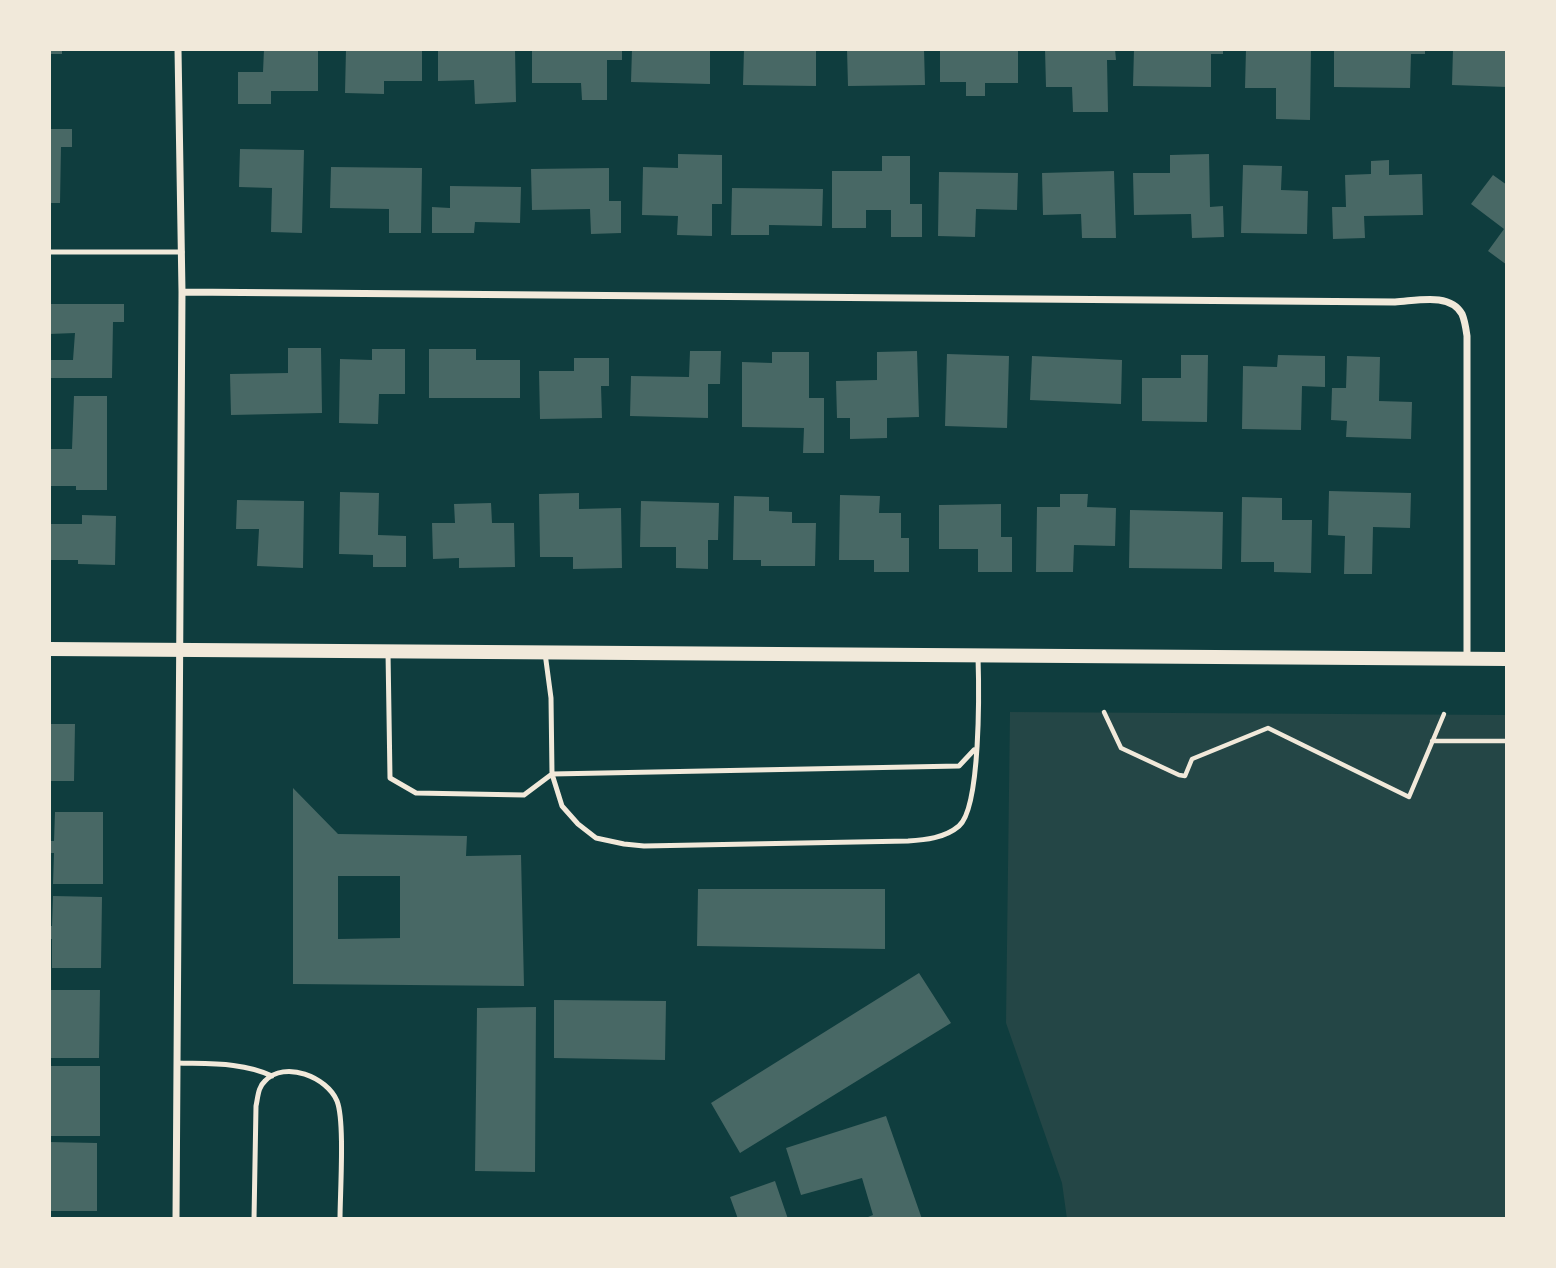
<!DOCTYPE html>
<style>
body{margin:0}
#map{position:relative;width:1556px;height:1268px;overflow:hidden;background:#0f3d3e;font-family:"IBM Plex Sans",sans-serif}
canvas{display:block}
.frame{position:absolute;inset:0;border:51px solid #f1e9da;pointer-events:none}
</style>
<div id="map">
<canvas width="1556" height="1268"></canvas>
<div class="frame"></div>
</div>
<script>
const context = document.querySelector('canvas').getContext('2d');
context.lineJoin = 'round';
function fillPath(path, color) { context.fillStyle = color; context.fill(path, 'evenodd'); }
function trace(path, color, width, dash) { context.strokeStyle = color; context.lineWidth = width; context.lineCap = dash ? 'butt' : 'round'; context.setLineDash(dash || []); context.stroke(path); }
const green = new Path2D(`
 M1010 712 1507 715V1219H1067L1062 1183 1006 1023Z`);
const building = new Path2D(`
 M49 49H62V54H49Z
 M264 49 318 51V91H271V104H238V72H263Z
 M346 49H422V81H384V94L345 93Z
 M438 49H515L516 102 475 104 474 80 438 81Z
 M532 49H622V60H607V100H582L581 83H532Z
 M632 49H710V84L631 82Z
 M744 49H816V86L743 85Z
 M847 49H924L925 85 848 86Z
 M940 49H1018V83H985V96H966V82H940Z
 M1045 49H1115L1116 60H1107L1108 112H1073L1072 87H1046Z
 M1134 49H1223V54H1211V87L1133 86Z
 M1246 49H1311L1310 120 1276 119V88H1245Z
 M1334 49H1425V54H1411L1410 88 1334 87Z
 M1453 49H1507V87L1452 85Z
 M49 129H72V147H61L60 203H49Z
 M240 149 304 150 302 233 271 232 272 188 239 187Z
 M678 154 722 155V204H712V236L677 235 678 216 642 215 643 167 678 168Z
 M1209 154 1210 207 1223 206 1224 237 1192 238 1191 214 1134 215 1133 173H1170V155Z
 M882 156H910V204H922V237H891V210H866V228H832V171H882Z
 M1389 160V175L1422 174 1423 215 1364 216 1365 238 1333 239 1332 207H1346L1345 175 1371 174V161Z
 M1243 165 1282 166 1281 190 1308 191 1307 234 1241 233Z
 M331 167 422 168 421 233H389V209L330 208Z
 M609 168V201H621V233L591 234 590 209 532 210 531 169Z
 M1114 171 1116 238H1082L1081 214 1043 215 1042 173Z
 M939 172 1018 173 1017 210 976 209 975 237 938 236Z
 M1493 175 1507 185V265L1488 251 1504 229 1471 204Z
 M450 186 521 187 520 223 475 222 474 233H432V207L450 208Z
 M732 188 823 189 822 226 769 225V235H731Z
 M49 304H124V322H113L112 378H49V360H73L75 333 49 334Z
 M288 348H321L322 413 231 415 230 374 288 373Z
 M372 349H405V394H379L378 424 339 423 340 359 372 360Z
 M429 349H476V360H520V398H429Z
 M690 351H721L720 384H708V418L630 416 631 376 689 377Z
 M917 351 919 417 887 418V438L850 439V418H837L836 381 877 380V352Z
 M772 352H809V398H824V453H803L804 428 742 427V362L772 363Z
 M947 354 1009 356 1007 428 945 426Z
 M1181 355H1208L1207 422 1142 421V378H1181Z
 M1278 355 1325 356V387L1302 386 1301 430 1242 429 1243 366 1277 367Z
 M1032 356 1122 360 1121 404 1030 400Z
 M1347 356 1380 357 1379 401 1412 402 1411 439 1346 437 1347 421 1331 420 1332 388H1346Z
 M574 358H609V386H601L602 418 540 419 539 371H574Z
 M74 396H107V490H76V486H49V449H72Z
 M1329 491 1411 493 1410 528 1373 527 1372 574H1344L1345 536 1328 535Z
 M340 492 379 493 378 535 406 536V567H373V555L339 554Z
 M579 493V509L621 508 622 568 573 569V557H540L539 494Z
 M1060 494H1088L1087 507 1116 508 1115 546 1074 545 1073 572H1036L1037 507H1060Z
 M840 495 880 496 879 513H901V538H909V572H874V560H839Z
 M734 496 769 497V511L792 512V523H816L815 566H761V560H733Z
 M1242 497 1282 498V520H1312L1311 573 1274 572V562H1241Z
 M237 500 304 501 303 568 257 566 259 529H236Z
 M641 501 719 503 718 540H708V569L676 568V547H640Z
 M491 503 492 523H514L515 567 459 568V558L433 559 432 523H455L454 504Z
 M1001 504V537H1012V572H978V549H939V505Z
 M1130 510 1223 512 1222 569 1129 568Z
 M82 515 116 516 115 565 78 564V560H49V524H82Z
 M49 724H75L74 781H49Z
 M293 788 338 834 467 836 466 856 521 855 524 986 293 984ZM338 876H400V938L338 939Z
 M55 812H103V884H53L54 853H49V841H54Z
 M698 889H885V949L697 946Z
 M53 896 102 897 101 968H52V939H49V926H52Z
 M919 973 951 1023 740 1153 711 1103Z
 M49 990H100L99 1058H49Z
 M554 1000 666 1001 665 1060 554 1058Z
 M536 1007 535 1172 475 1171 477 1008Z
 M49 1066H100V1136H49Z
 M886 1116 922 1219H863L873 1215 862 1178 801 1195 786 1148Z
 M49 1142 97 1143V1211H49Z
 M775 1181 788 1219H738L730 1197Z`);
const path = new Path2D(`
 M1104 712 1121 748 1179 775 1185 776 1192 759 1268 728 1409 797 1444 714
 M1432 741H1507`);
const service = new Path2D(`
 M49 252H182
 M388 652 390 778 416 793 524 795 552 774 959 766 974 750
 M545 653 551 698 552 774 562 806 578 824 596 838 624 844 644 846 908 841C925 840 945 838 959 826 981 807 979 687 978 656
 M177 1063C209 1064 243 1062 272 1076
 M254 1219 256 1106C258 1097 258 1087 265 1081 285 1060 327 1077 337 1101 345 1121 340 1193 340 1219`);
const minor = new Path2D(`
 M182 292 1395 302C1416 301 1450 292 1462 314 1465 321 1466 329 1467 336V658
 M176 1219 182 292 178 49`);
const secondary = new Path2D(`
 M49 649 1507 659`);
fillPath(green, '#244646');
fillPath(building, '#486865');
trace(path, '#f1e9da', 4.5);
trace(service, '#f1e9da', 5);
trace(minor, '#f1e9da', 7);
trace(secondary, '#f1e9da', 14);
</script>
